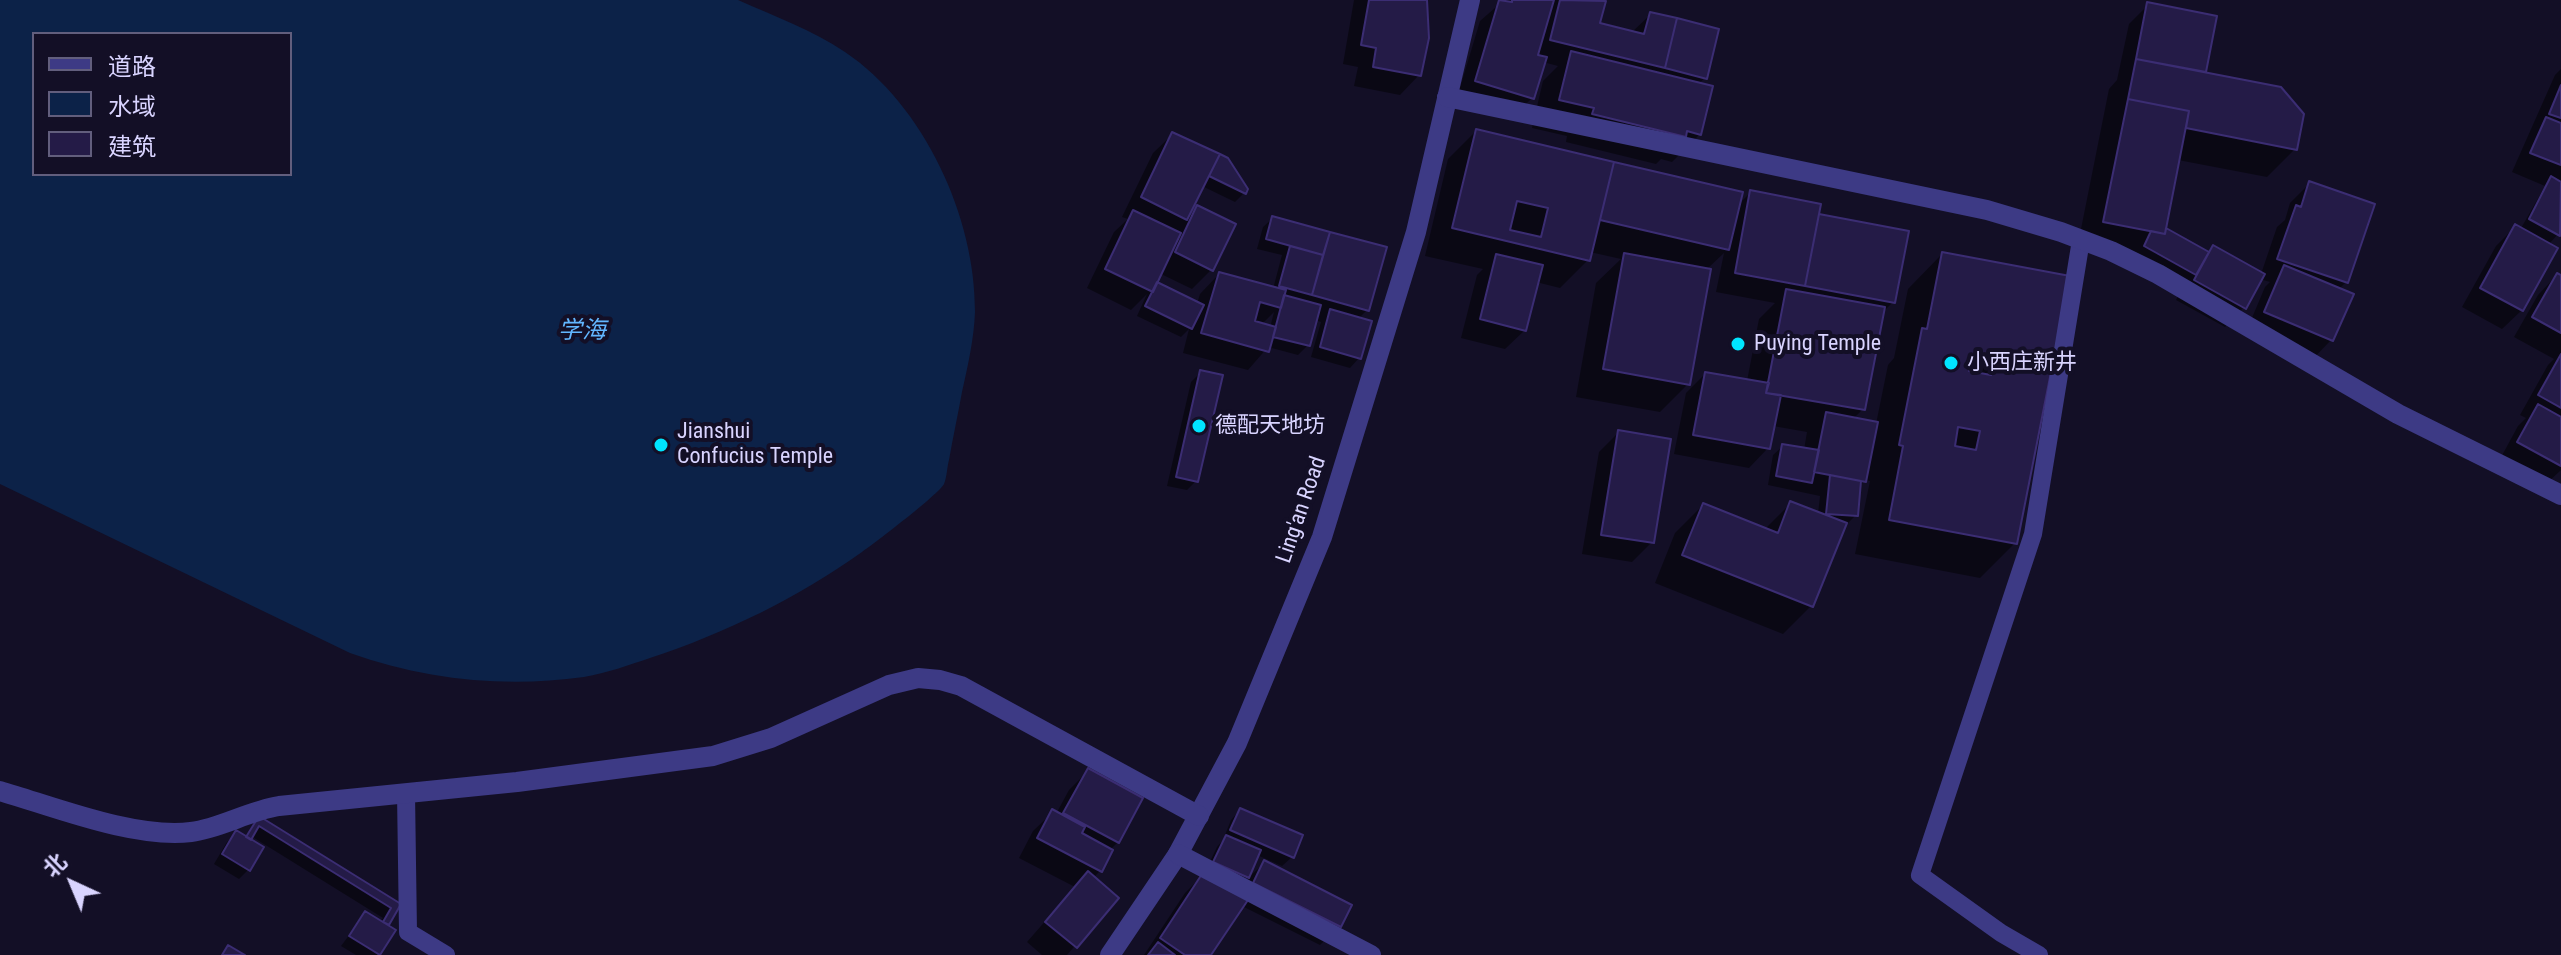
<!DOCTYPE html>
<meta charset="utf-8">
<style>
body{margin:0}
#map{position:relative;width:2561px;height:955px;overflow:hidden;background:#130f26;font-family:"Roboto Condensed","Noto Sans SC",sans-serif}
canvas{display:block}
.legend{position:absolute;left:32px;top:32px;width:260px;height:144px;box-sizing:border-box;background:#130f26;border:2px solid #625e7d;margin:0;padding:10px 14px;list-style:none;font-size:24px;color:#d9d4ff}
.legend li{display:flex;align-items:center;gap:16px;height:40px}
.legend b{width:40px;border:2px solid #625e7d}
.north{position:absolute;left:32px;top:843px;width:80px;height:80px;-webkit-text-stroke:6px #130f26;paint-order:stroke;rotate:316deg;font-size:22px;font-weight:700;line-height:32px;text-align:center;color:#d9d4ff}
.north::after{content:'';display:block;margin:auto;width:28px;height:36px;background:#d9d4ff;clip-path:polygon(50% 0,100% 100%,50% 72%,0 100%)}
</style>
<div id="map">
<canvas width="2561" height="955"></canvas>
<ul class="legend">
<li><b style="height:10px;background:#3d3a85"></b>道路</li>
<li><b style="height:22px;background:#0c2248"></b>水域</li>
<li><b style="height:22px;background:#241b47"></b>建筑</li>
</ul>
<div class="north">北</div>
</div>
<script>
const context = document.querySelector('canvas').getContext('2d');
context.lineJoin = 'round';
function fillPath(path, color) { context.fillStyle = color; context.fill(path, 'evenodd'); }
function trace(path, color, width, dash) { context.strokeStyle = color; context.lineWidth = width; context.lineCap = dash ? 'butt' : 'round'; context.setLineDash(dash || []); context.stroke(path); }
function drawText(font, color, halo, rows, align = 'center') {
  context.font = font + ' "Roboto Condensed","Noto Sans SC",sans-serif'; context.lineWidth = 8; context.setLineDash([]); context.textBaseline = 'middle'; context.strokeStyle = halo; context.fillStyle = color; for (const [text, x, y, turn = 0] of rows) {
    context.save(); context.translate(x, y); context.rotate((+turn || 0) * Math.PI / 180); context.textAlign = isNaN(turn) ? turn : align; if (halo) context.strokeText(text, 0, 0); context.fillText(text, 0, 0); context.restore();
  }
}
const water = new Path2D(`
 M0 0H738C774 16 812 30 845 52 924 105 976 218 975 312 974 339 968 365 962 392 958 414 953 437 949 460 947 467 947 477 944 484 939 494 875 543 862 552 797 598 726 633 650 658 629 665 607 673 584 677 505 688 425 680 350 653L0 484ZM34 34H290V174H34Z`);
const shadow = new Path2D(`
 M1354 0H1425L1419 75 1400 95 1354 86 1358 67 1343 64Z
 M1504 0H1594L1603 2 1598 25 1631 33 1651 14 1705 78 1698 84 1700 134 1672 162 1661 159 1656 164 1566 142 1567 136 1532 128 1543 81 1558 66 1543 62 1532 98 1513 117 1456 101 1480 21Z
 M2148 5 2215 18 2204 74 2295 149 2267 177 2178 160 2164 230 2207 253 2213 247 2261 274 2277 227 2285 220 2290 203 2310 183 2346 282 2338 290 2331 340 2312 360 2246 332 2265 287 2270 282 2260 279 2244 307 2225 327 2176 300 2185 283 2077 249 2109 89 2117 80 2129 24Z
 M2561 69V231L2548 245 2522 310 2502 329 2462 307 2496 246 2515 227 2520 230 2545 186 2512 172 2555 75Z
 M1476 131 1741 194 1738 205 1751 192 1816 216 1893 302 1881 314 1863 409 1853 419 1876 424 1888 365 1894 358 1908 289 1942 254 2067 278 2015 543 1980 578 1855 554 1870 481 1865 480 1858 488 1856 515 1846 525 1811 606 1783 634 1655 583 1675 533 1703 505 1764 530 1791 503 1818 514 1820 496 1768 485 1773 455 1783 446 1804 450 1807 432 1773 426 1768 448 1749 468 1674 454 1686 393 1705 374 1747 381 1759 319 1775 303 1716 292 1724 253 1706 270 1688 384 1660 412 1576 397 1596 283 1621 259 1590 252 1588 260 1560 288 1536 282 1525 330 1505 349 1461 338 1477 275 1483 269 1425 256 1448 159Z
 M1173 134 1244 193 1235 202 1202 186 1186 219 1198 208 1211 270 1192 289 1159 273 1154 283 1197 304 1200 294 1219 274 1273 289 1282 255 1257 249 1263 227 1273 218 1385 249 1367 310 1358 319 1359 358 1350 368 1311 357 1321 322 1315 320 1308 345 1298 355 1268 347 1248 370 1183 353 1189 329 1181 337 1137 316 1147 294 1131 310 1087 288 1114 232 1128 219 1122 217 1153 153ZM1274 312 1270 328 1261 325Z
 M2557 275 2561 277V470L2544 486 2499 461 2518 426 2526 418 2520 415 2548 365 2554 359 2514 337 2538 295Z
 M1201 372 1196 481 1187 490 1167 486 1191 382Z
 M1619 432 1652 542 1632 562 1582 554 1599 452Z
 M1088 771 1118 842 1110 850 1100 871 1093 878 1116 898 1067 955H1042L1027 942 1075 887 1019 858 1033 831 1053 812 1056 814 1069 790Z
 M1240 810 1292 857 1282 866 1257 855 1247 877 1237 887 1265 863 1339 926 1320 945 1242 906 1209 955H1144L1185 893 1204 874 1217 847 1223 840 1231 820Z
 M259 819 398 905 386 925 377 955H356L341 946 366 913 380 922 383 918 251 836 248 870 239 879 214 864 227 842 236 833 244 838Z`);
const building = new Path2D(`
 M1369 0H1427L1429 38 1421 76 1373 67 1376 48 1361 45Z
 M1499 0 1512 2V0H1554L1538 55 1547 57 1534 99 1475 81Z
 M1560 0 1606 1 1600 23 1644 34 1650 12 1677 18 1665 68 1550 40Z
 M2147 2 2217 16 2206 72 2136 59Z
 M1677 18 1719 29 1707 79 1665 68Z
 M1571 51 1713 86 1701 135 1687 131 1686 137 1592 114 1594 108 1559 100Z
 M2136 59 2281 87 2304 114 2297 150 2186 128 2189 111 2128 99Z
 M2561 85V118L2549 114Z
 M2128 99 2189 111 2165 234 2103 222Z
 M2546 117 2561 123V165L2530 153Z
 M1476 129 1614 162 1590 261 1452 228ZM1517 201 1548 208 1541 237 1510 230Z
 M1172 132 1220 154 1187 220 1141 197Z
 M1220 154 1228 158 1248 189 1246 194 1209 176Z
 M1614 162 1743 192 1729 250 1600 220Z
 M2551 176 2561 182 2560 236 2529 219Z
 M2309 181 2375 204 2348 283 2277 259 2296 205 2301 207Z
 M1750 190 1821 204 1805 286 1735 273Z
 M1197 205 1236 224 1213 271 1175 252Z
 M1133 210 1181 233 1153 292 1105 269Z
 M1819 214 1909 231 1895 303 1805 286Z
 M1272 216 1330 232 1323 255 1266 239Z
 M2515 224 2558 248 2523 311 2480 288Z
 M2166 228 2209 252 2196 275 2144 246 2151 231 2165 234Z
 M1330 232 1387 247 1369 311 1312 295Z
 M2213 245 2265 274 2246 309 2194 280Z
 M1290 246 1323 255 1312 295 1279 286Z
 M1942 252 2070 276 2017 544 1889 520 1903 446 1899 445 1922 328 1927 329ZM1973 353 1994 358 1991 375 1969 371ZM1958 427 1980 431 1976 450 1955 446Z
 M1624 253 1711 269 1690 385 1603 369Z
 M1496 254 1543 265 1526 331 1480 319Z
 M2284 265 2354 294 2333 341 2264 312Z
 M1219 272 1286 290 1281 308 1260 302 1255 321 1276 327 1269 352 1201 333Z
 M2557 273 2561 275V333L2532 317Z
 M1157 282 1204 305 1192 329 1145 306Z
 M1786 289 1885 307 1865 410 1766 393Z
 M1284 295 1321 305 1310 346 1273 337Z
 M1330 309 1372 321 1361 359 1320 347Z
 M2561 354V408L2538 395Z
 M1200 370 1223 375 1198 482 1176 477Z
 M1705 372 1769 383 1766 393 1781 395 1770 449 1693 435Z
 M2538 404 2561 417V466L2517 442Z
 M1826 412 1878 422 1866 482 1814 472Z
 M1618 430 1671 439 1654 543 1601 535Z
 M1782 444 1819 450 1812 483 1776 476Z
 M1830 475 1861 481 1858 516 1826 514Z
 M1790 501 1847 523 1813 607 1682 555 1703 503 1778 533Z
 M1088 768 1143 798 1119 843 1063 813Z
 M1240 808 1303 835 1294 858 1230 830Z
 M1052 809 1085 827 1082 833 1113 850 1102 872 1037 838Z
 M259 816 401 904 389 925 383 922 391 908 259 826 251 840 246 837Z
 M236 830 264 847 250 871 222 854Z
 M1226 835 1261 850 1249 878 1213 862Z
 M1264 860 1352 905 1341 927 1253 883Z
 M1088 871 1119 898 1077 948 1045 922Z
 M1204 871 1248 900 1211 955H1185L1160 938Z
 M365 911 396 930 380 955 349 936Z
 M1158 942 1175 955H1148Z
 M228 945 245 955H222Z`);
const service = new Path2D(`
 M406 793 408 932 446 955
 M2039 955 2001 933 1920 875 2033 534 2081 240`);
const pedestrian = new Path2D(`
 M1110 955 1178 854 1237 743 1322 537 1416 232 1470 0`);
const minor = new Path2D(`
 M1447 97 1987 210 2061 232 2111 251 2158 274 2398 414 2561 495
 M0 791C55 807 135 839 191 832 221 828 248 811 279 806L517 782 713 756 771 738 889 685 918 678 940 680 961 686 1199 816
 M1178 854 1371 955`);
const markers = [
 [1738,344,8,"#00e5ff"],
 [1951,363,8,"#00e5ff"],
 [1199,426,8,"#00e5ff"],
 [661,445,8,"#00e5ff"]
];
const poiNames = [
 ["Puying Temple",1754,344],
 ["小西庄新井",1967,363],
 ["德配天地坊",1215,426],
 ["Jianshui",677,432],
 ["Confucius Temple",677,457]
];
const streetNames = [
 ["Ling'an Road",1302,510,-71]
];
const waterNames = [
 ["学海",582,332]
];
fillPath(water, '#0c2248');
fillPath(shadow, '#0007');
fillPath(building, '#241b47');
trace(building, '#3b2d73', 2);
trace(service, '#3d3a85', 18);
trace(pedestrian, '#3d3a85', 20);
trace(minor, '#3d3a85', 20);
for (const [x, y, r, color] of markers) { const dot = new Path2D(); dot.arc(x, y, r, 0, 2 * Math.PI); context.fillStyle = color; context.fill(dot); trace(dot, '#130f26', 3); }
drawText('22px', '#d9d4ff', '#130f26', poiNames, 'left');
drawText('22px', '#d9d4ff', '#130f26', streetNames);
drawText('italic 24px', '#62b6ff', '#130f26', waterNames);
</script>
